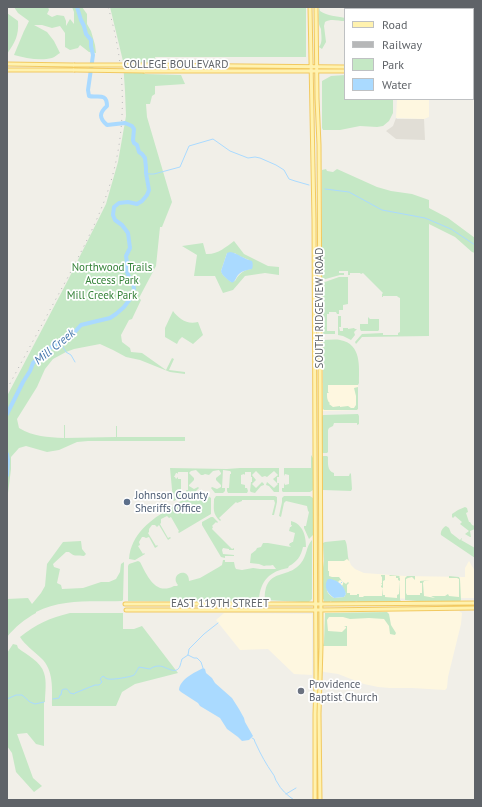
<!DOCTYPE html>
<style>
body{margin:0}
#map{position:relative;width:482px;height:807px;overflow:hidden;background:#f1efe8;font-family:"PT Sans",sans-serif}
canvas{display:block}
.frame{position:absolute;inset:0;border:8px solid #5f6368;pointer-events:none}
.legend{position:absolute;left:344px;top:8px;width:130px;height:92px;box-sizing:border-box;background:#fff;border:1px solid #bfc1c3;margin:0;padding:5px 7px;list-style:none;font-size:12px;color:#5f6368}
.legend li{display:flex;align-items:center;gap:8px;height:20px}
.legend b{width:20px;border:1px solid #bfc1c3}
</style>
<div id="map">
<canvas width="482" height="807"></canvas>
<div class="frame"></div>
<ul class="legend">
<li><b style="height:5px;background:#fff2af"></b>Road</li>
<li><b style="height:5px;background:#b6b7b8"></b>Railway</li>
<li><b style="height:11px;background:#c5e8c5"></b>Park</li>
<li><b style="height:11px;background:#aadaff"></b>Water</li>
</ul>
</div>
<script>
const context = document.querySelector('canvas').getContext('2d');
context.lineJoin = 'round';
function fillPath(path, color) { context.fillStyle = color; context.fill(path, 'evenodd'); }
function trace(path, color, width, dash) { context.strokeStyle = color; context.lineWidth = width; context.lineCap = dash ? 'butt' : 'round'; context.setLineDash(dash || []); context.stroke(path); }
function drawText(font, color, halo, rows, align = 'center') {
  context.font = font + ' "PT Sans",sans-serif'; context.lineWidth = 3.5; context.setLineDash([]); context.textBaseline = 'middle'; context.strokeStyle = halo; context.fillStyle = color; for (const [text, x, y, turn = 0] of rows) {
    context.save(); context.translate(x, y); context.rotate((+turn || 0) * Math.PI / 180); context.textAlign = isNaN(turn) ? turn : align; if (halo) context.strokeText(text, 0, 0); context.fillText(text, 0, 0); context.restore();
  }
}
const commercial = new Path2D(`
 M397 99H429V117L424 119 396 118Z
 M322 383H358V410L322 411Z
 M346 553 351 565 355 569 364 573 378 574 405 576 465 577V568L469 561 475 571V598L326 599 325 557Z
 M430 610 459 611 462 613 461 624 448 677 447 688 445 690 412 688H390L378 687 364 684 338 674 324 672 322 671 323 646 324 641V614L325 612Z
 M224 613 312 614V675L294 674 268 649 240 650 216 620Z`);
const education = new Path2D(`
 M396 118 397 119H424L425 140 396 139 386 131 393 126Z`);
const green = new Path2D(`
 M14 7H48L49 10 47 14 52 17 57 15 64 16 66 21V26L70 19 74 24V12L72 7H82L87 14V24L91 31 95 45 96 53 89 52 80 45 78 48 70 50 65 47V33L60 26 52 28 42 25H34L47 32 54 41 60 53C58 54 55 57 52 58 40 61 25 58 14 55L24 31 29 21 18 13Z
 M110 7H306V57H155L156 65 143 66V72H144L145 74 181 75 185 84 155 86V94L152 96 150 104H146L147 117 172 202 162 227H160L156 266 139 298 141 300 132 319 129 320 121 335 122 342 130 348 131 352 142 353 166 370 172 358 174 359 169 370 185 372V374L170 372 140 360 126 357 113 350 100 344 74 349 66 352 53 359 45 369 37 387 17 419 19 428C34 437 47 437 64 438V425H65V438L116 437V426H117V437H185V441H88L77 442 59 450 47 452 26 446 19 448 11 457V469L7 501V396L68 280 106 204 118 162 126 116 125 91 123 61Z
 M319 7 320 11C328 16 336 16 345 18V21C338 21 331 18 325 22L324 26 326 42 322 49 319 47C323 42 321 35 321 29 317 23 319 14 319 7Z
 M7 13 18 21C19 36 15 42 7 54Z
 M345 75V99H393V113L389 121 383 126 377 127 360 126 340 130H323L322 128V81L331 76Z
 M326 169 327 171 333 172 337 169 377 187 391 191 412 194 429 200V208L448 218 475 238V253L472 252 455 237 429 224V336L362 337 356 344 355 342 362 334 383 333V335H398V333L400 332V298L398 297 397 296H383V297H382V294L383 293 363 273 361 274 360 273H350V275H348V271H339V273H344V275H340L322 280V170Z
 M234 241 244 254 268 266 279 267V275L265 273 245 276 233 290 223 293 215 276H194L197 255 182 246 203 243 206 254C217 255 226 247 234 241ZM227 253H235L237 255 249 260 251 269C243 270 239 274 235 281L231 282 223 275 221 271Z
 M339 277H348V304L343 305V310H339V314H337L336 312H329V314H327V331H335V334H323L322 283Z
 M173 311C179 319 187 325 198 322L203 335 193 344 182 337 179 340 177 344 165 337V328Z
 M338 316H341V327H339L340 331H343V328H348V329L354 328 355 329H357L354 332 355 335 351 340 343 336 338 335Z
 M368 317 370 319H379V330L378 331H361L360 329V324H368Z
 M323 340C329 340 335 339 340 340 362 344 359 367 359 383L358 385H328V392L329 393H327C327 397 327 401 330 403L329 404 333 407 340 406V407L348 406 351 408H354L356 405V396L354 388 358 387V409L357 410H324L323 409Z
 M358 414 359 416V424L357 425V423H334L333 426 329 428 328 430V452L327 453H323L321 451 322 417 323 415Z
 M311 455 313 458V490L310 492H283L282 491V488H284V483L285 485 289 484V475L285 474 284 476V468H311Z
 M323 456H327L328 457C328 463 327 471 334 473V476H349L350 473 351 474 352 489 351 491 323 490 322 489V458Z
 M170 468 227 469 240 468H279V477H277V483H279V492H274L269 486 266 485 267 482 274 488 278 484 273 479 278 475 274 471 267 477 265 476 262 477 256 471 252 475 256 480 252 484 256 488 262 482 264 484V485L261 486 255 493 251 492 250 491 251 482H252V477H251V472H245V475L244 474 241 475V484L245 485V488H247L248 491 247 493H228L227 491V488H229L230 474H231V472L230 471 223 470 222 488H225V491L223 493H215L211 488 212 487 217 489 221 487V485L216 480V478L221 474V473L219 470 213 471 209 475 205 474 203 475H201L196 470 191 471 189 473 194 478V480L189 485V486L194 489 198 487 199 488 195 492 187 494 186 490H188V472H178V474L177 473H176L174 477H175L176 479 178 477V479H181V490H183V496L174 501 173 500Z
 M196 496H208L211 498V514L179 533 178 532 179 531 171 517 169 518 167 516 161 519V523L160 524 168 538 170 537 171 538 168 540 159 525 157 527 155 525H152L149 529V532L148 533 156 546 157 545 158 546 155 548 149 537 146 538 144 537H142L139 542 140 545 138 546 143 554 144 553 145 554 135 560 129 559C131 534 151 519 171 508 179 502 186 497 196 496Z
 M216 496H275L277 497V502L274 515H272L275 503 274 500H242V501L237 503 236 502 219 518 221 520 220 521C212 513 214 509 214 499Z
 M284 496H310L313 498V535L309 539 304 528V526H306L309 512 308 511 307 506 286 501 284 503 281 517 279 516 282 502V498Z
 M465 507 467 508 468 512 466 513 469 522H470L472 525 475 526V529L470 531 471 537H470L465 534 469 531 460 524 462 522 455 516 453 518 452 517V514L458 510Z
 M211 517H213L218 522 217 523 216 522 212 526 213 527 212 529 232 549 234 548V550H229V549L223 548 222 550 223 554 234 555V556H225V558L221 557 202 525V522Z
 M291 521C303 524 306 536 306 547H303C301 556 297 562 289 566L288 568C270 571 260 581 259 600L256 602 128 601V566L129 564 138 561 140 562C147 575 155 596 174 586H177L178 585C169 574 189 566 189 581L200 578 219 567 222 565 223 560H225V562H234L235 567 236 569 242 570 253 568 260 569H276L273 565C269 566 267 565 264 566L259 564 250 563 251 554 256 550 257 548 261 547 263 543H268L291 547 289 545 290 543H291L292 542H293L295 533 289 531 290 527H291L292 525H291Z
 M446 526 449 528 451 533 460 540 462 538V539L461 540 475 548V558L441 535C440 532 443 527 446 526Z
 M312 540V599L309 602H302L265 600C264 567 288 580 301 563 307 556 306 546 312 540Z
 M345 540C348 545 347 555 349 561L347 559 344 561H328V571H329V576L332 577H339L342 581 340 580 338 582 329 579C327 588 324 592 334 598L344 597 346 594 342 586 343 584V582L346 584 348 582 349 583 347 585V593H350V595H357V594H359V597H363L364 596H382L383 588 381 587V586L382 585V584L381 583H382V577L381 576V575H385V580L383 581V595H385V597L397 598V595L399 594 400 581 398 580V578H396V576H390L389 575 400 576 399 577 400 578V600L401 601 400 602H389L388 601V602H373V601L371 603 358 602 356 601 355 602H332L330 601V602H324V599L323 600 322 579H323L322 575 324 561 323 543 325 542Z
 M81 541 82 549 86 554 84 556C77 554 76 558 69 552H66L53 564 54 567 60 569 57 583 61 585 62 589 83 588 101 582H109L116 579 120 572 121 564 124 562 123 600 122 601C94 602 62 598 36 612V613C25 619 15 627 7 637V599L28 598 32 604 41 593 45 586 47 564 63 542Z
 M407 576H415V580L412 577 408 578 406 579V593L407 595H420V593H422V583H420V581L430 580 424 581 423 583 424 596 435 598 431 596H445L448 594 449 596 459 597V579L457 578H449V576L459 577 460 579 461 600 459 602H429L405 600V578Z
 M387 612 389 614 391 625 396 633 395 635 390 634 389 626 384 619 369 618 350 619 343 617H329L327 620 328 631 342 632 346 628V627L344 626H347V646H323L324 642 325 613Z
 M70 613H123V629H134L142 626 178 673 135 684 122 692 116 706H52C52 689 54 670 41 658 34 651 25 645 20 637 36 624 50 618 70 613Z
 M13 644 17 645 18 648C27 655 41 662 44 673 47 681 45 693 45 702H44V746L36 744 27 733 17 734 33 778 42 786 34 792 16 772 12 753 7 746V653Z`);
const water = new Path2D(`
 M230 252C237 253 244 259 252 261 253 264 253 266 252 269 247 270 242 271 239 274 234 279 235 287 227 279 224 276 222 275 221 271L227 253Z
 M331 579C339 581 344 586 346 594L344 597 334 598C327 593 323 586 328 579Z
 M203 668 205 669 206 673 212 678 215 683 232 698 239 709 244 718 245 722 253 736 249 740 242 741 238 737 227 729 220 718 200 706 198 703 181 692 179 690C180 679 194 673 203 668Z`);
const stream = new Path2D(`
 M146 173 150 174H154L180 167 189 146 213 139 230 151 248 158 255 157 260 158 276 165 284 170 289 179 295 181 309 185
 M325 189 349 192 382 210 425 218 451 229 475 245
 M60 342 66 352 71 355 75 362
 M341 583 342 582
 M188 655 194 658H197L201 662 203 668
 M7 699 16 695H22L30 702 35 704 44 702
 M53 699 59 698 60 695H61L62 690C66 688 68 689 70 693L74 694 75 693 95 685H99L102 682 100 679 103 676C104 677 107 679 108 679 112 680 131 677 134 675 136 673 137 670 139 667L150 669C153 667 155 666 159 666 166 666 176 676 180 666 181 664 181 661 182 659L188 655 189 649 204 634 218 623
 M252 738 254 739 255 742 256 744C261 755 266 764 273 774 275 776 275 780 277 782 281 790 287 795 294 800
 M286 794 296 788`);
const river = new Path2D(`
 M7 414 23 382 30 371 33 363 45 351 73 334 81 325 89 323 110 318 116 314 124 307 130 299 134 289 133 283 130 280 126 269 127 262 126 256 130 248 128 233 122 225 115 220 113 215 114 207 119 203 128 202 137 204 142 201 147 195 149 190 146 173V168L145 158 142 154 139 152 137 145 134 143 133 140 134 129 132 126 125 123 107 125C99 118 99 113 107 106 107 92 97 98 89 96L88 90 93 55 91 46V40L86 34 84 26 81 20 77 7
 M7 454 8 460 7 475`);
const major = new Path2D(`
 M310 7C311 78 313 149 314 220L316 684 315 714V800
 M316 7 317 98 319 145 320 338 321 647 319 714 320 800
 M7 64 74 65
 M144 65 345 67
 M473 65H475
 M7 70H74
 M473 70H475
 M144 71H345
 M125 604H321L475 603
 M126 610H321L475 608`);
const rail = new Path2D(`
 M7 389C27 352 47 315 68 277 84 246 101 215 111 181 128 123 125 64 108 7`);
const majorBridge = new Path2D(`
 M74 65H144
 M74 70 144 71`);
const markers = [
 [127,502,4,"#5c6f8a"],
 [301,691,4,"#6b7280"]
];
const streetNames = [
 ["COLLEGE BOULEVARD",176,65],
 ["SOUTH RIDGEVIEW ROAD",320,308,-90],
 ["EAST 119TH STREET",220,604]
];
const parkNames = [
 ["Northwood Trails",112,268],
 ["Access Park",112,281],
 ["Mill Creek Park",102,296]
];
const serviceNames = [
 ["Johnson County",135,496],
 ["Sheriffs Office",135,509]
];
const worshipNames = [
 ["Providence",309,685],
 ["Baptist Church",309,698]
];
const waterNames = [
 ["Mill Creek",55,347,-39]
];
fillPath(commercial, '#fef7e0');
fillPath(education, '#e1ded6');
fillPath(green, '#c5e8c5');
fillPath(water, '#aadaff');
trace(stream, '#aadaff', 1);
trace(river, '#aadaff', 4);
trace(major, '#f2c960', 5);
trace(major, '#fff2af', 3);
trace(rail, '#b6b7b8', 1, [1, 5]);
trace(majorBridge, '#f2c960', 5, []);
trace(majorBridge, '#fff2af', 3);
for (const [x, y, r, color] of markers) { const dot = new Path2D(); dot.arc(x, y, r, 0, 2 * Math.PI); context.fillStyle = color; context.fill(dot); trace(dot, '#fff', 1.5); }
drawText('11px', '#5f6368', '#fff', streetNames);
drawText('11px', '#348238', '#fff', parkNames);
drawText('11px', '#4e5e75', '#fff', serviceNames, 'left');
drawText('11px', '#5b616d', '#fff', worshipNames, 'left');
drawText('italic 12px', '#4174aa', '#fff', waterNames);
</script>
